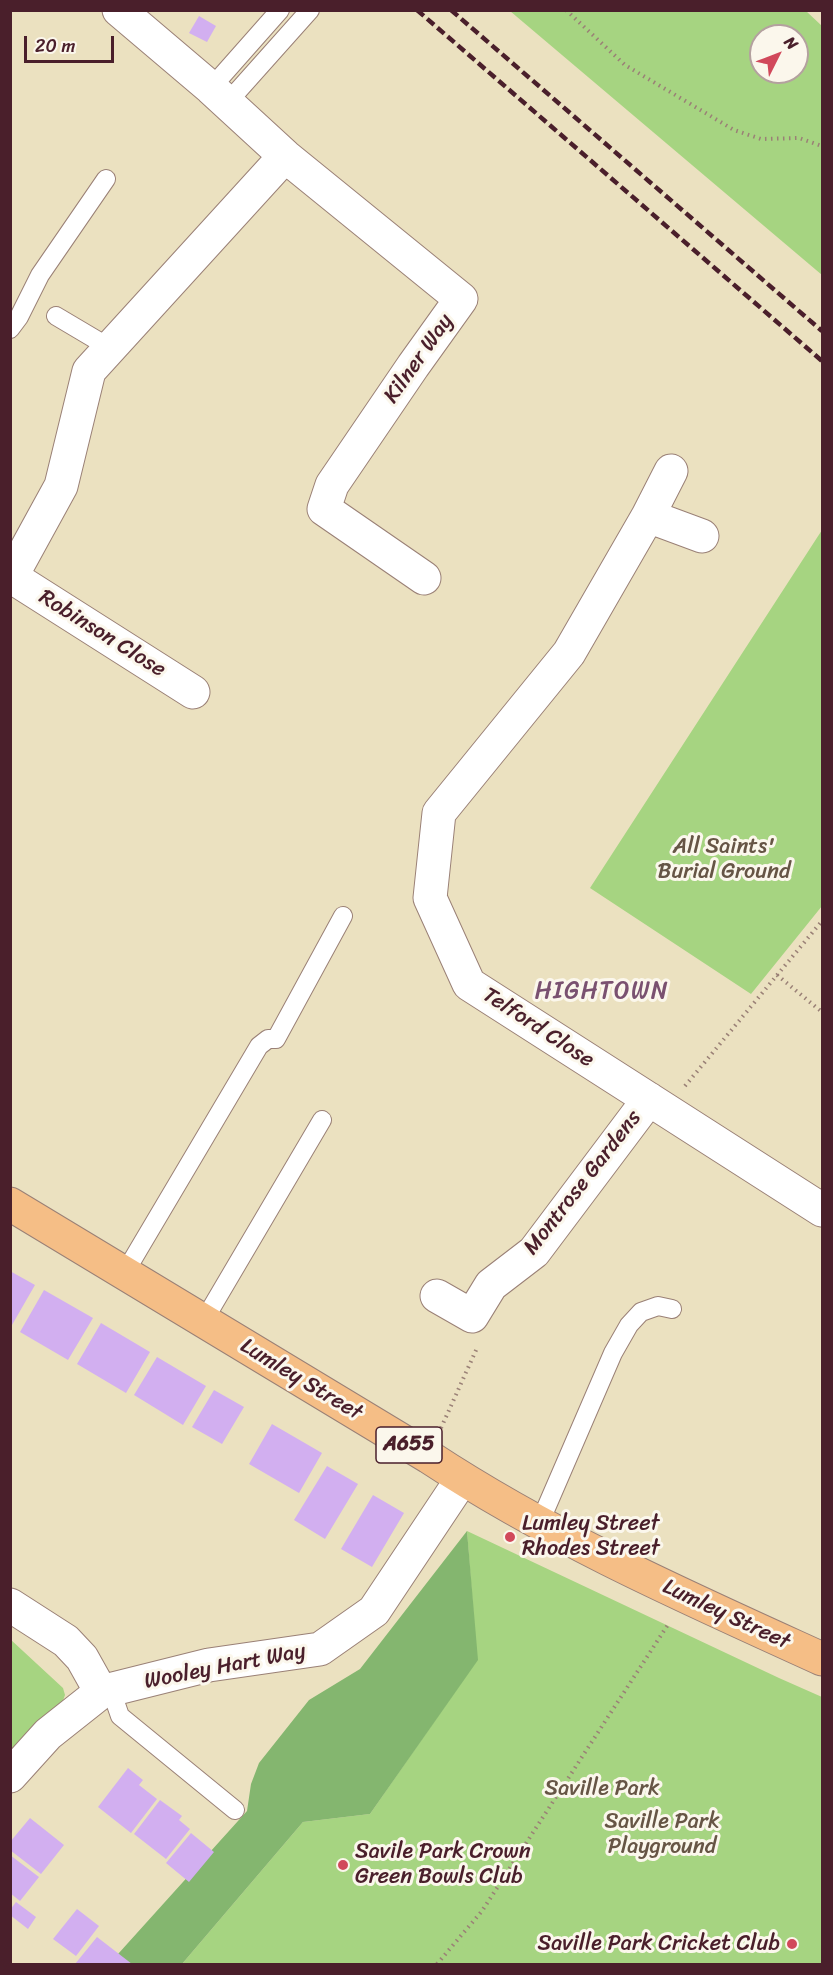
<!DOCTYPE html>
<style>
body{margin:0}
#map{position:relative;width:833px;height:1975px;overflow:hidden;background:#ebe1c0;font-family:Sriracha,sans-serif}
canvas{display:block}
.frame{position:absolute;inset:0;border:12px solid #4a1f2b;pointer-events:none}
.north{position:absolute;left:749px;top:24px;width:60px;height:60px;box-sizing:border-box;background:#fbf7ec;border:2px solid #b4a19f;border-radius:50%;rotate:48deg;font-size:16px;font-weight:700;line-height:24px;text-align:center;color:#4a1f2b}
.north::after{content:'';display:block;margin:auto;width:21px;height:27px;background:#d1495b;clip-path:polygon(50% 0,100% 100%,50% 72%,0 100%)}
.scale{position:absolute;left:24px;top:36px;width:90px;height:27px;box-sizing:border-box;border:3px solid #4a1f2b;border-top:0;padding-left:8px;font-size:18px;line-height:21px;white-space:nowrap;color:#4a1f2b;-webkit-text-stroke:4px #fbf7ec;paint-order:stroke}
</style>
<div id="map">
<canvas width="833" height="1975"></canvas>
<div class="frame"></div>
<div class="north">N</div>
<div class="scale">20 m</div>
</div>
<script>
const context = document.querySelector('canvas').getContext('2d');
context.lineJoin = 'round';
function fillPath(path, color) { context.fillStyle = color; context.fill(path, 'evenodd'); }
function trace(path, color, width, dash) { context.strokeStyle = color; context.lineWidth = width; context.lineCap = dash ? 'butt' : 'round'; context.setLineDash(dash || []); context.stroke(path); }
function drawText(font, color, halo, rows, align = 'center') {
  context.font = font + ' Sriracha,sans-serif'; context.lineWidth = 6; context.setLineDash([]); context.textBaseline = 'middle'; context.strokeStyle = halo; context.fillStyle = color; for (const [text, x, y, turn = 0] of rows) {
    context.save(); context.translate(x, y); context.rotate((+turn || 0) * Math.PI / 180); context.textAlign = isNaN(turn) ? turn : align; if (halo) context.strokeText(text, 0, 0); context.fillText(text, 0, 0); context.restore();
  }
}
const green = new Path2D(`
 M510 11H806L822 26V275ZM761 36H797V72H761Z
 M822 530V906L751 994 590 888Z
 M467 1531 779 1678 822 1697V1964H182L303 1822 370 1814 477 1660Z
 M10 1639 63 1688 65 1695 61 1706 11 1751Z`);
const forest = new Path2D(`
 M467 1531 478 1660 370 1814 303 1822 182 1964H109L247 1811 251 1784 259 1763 309 1700 360 1669Z`);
const building = new Path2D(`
 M199 16 216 26 207 42 189 33Z
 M10 1271 35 1285 12 1325 10 1324Z
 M44 1290 93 1318 68 1360 20 1332Z
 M101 1323 150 1352 126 1393 77 1364Z
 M157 1357 206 1386 183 1425 134 1395Z
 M214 1390 244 1407 222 1444 192 1427Z
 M272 1424 322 1453 299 1493 249 1464Z
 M327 1466 358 1484 325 1539 294 1520Z
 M373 1495 404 1513 372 1567 341 1549Z
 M128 1768 143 1780 139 1785 157 1799 131 1833 98 1807Z
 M160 1800 182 1816 179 1820 190 1829 166 1859 134 1834Z
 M30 1818 64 1845 41 1874 10 1850V1842Z
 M191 1833 214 1852 189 1882 166 1863Z
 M10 1855 39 1877 20 1901 10 1893Z
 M16 1902 36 1917 28 1929 10 1915V1910Z
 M77 1909 99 1926 76 1956 53 1939Z
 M97 1937 132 1964H75Z`);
const path = new Path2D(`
 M566 10 625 65 734 130 761 139 799 138 822 146
 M777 975 822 1012
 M685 1086 822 921
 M441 1428 477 1348
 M437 1964 482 1911 669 1623`);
const lane = new Path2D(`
 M211 88 280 10
 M227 103 310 10
 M56 316 110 348
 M10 329 19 317 40 275 106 179
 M124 1274 259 1046 268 1039H276L343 916
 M203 1322 322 1120
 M540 1522 613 1353 629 1325 641 1312 658 1306 672 1309
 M111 1690 120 1716 235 1810`);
const street = new Path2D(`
 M285 156 461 299 413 366 332 485 324 509 424 578
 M648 516 671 471
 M702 536 648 516 569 653 439 813 430 898 469 984 822 1210
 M12 577 193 692
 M10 579 61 486 89 371 285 156 211 88 119 10
 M437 1296 472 1316 491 1285 534 1252 649 1099
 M10 1605 66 1641 82 1658 101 1692
 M10 1776 48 1734 101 1692 209 1665 320 1649 374 1611 462 1479`);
const primary = new Path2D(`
 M10 1204 429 1457C552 1538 688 1598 822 1659`);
const rail = new Path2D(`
 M417 10 822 361
 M451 10 822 331`);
const markers = [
 [510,1537,6,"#d1495b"],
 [343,1865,6,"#d1495b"],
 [792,1944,6,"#d1495b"]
];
const shields = [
 [409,1445,66]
];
const shieldNames = [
 ["A655",409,1445]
];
const streetNames = [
 ["Kilner Way",419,359,-55],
 ["Robinson Close",102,634,32],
 ["Telford Close",538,1028,33],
 ["Montrose Gardens",583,1183,-52],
 ["Lumley Street",301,1380,31],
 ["Lumley Street",726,1615,25],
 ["Wooley Hart Way",225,1667,-11]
];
const parkNames = [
 ["All Saints'",724,847],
 ["Burial Ground",724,872],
 ["Saville Park",602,1789],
 ["Saville Park",662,1822],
 ["Playground",662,1847]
];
const poiNames = [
 ["Lumley Street",522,1524],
 ["Rhodes Street",522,1549],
 ["Savile Park Crown",355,1852],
 ["Green Bowls Club",355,1877],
 ["Saville Park Cricket Club",780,1944,"right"]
];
const neighbourhoodNames = [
 ["HIGHTOWN",602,992]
];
fillPath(green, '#a6d481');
fillPath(forest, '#84b66f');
fillPath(building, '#d2aff0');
trace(lane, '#9a8076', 20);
trace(street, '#9a8076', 35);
trace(primary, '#9a8076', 35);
trace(path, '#9a8076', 4, [1.5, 4.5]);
trace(lane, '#fff', 18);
trace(street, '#fff', 33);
trace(primary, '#f5be86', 33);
trace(rail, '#4a1f2b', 4.5, [9, 4.5]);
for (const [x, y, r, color] of markers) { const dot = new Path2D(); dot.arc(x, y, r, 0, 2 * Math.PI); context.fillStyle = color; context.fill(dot); trace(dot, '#fbf7ec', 2); }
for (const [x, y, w] of shields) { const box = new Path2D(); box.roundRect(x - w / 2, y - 18, w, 36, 4.5); context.fillStyle = '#fbf7ec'; context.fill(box); trace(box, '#4a1f2b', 1.5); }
drawText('bold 21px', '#4a1f2b', null, shieldNames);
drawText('22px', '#4a1f2b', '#fbf7ec', streetNames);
drawText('22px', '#665545', '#fbf7ec', parkNames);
drawText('22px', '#4a1f2b', '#fbf7ec', poiNames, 'left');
context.letterSpacing = '1.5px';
drawText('24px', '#7a5170', '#fbf7ec', neighbourhoodNames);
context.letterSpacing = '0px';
</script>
